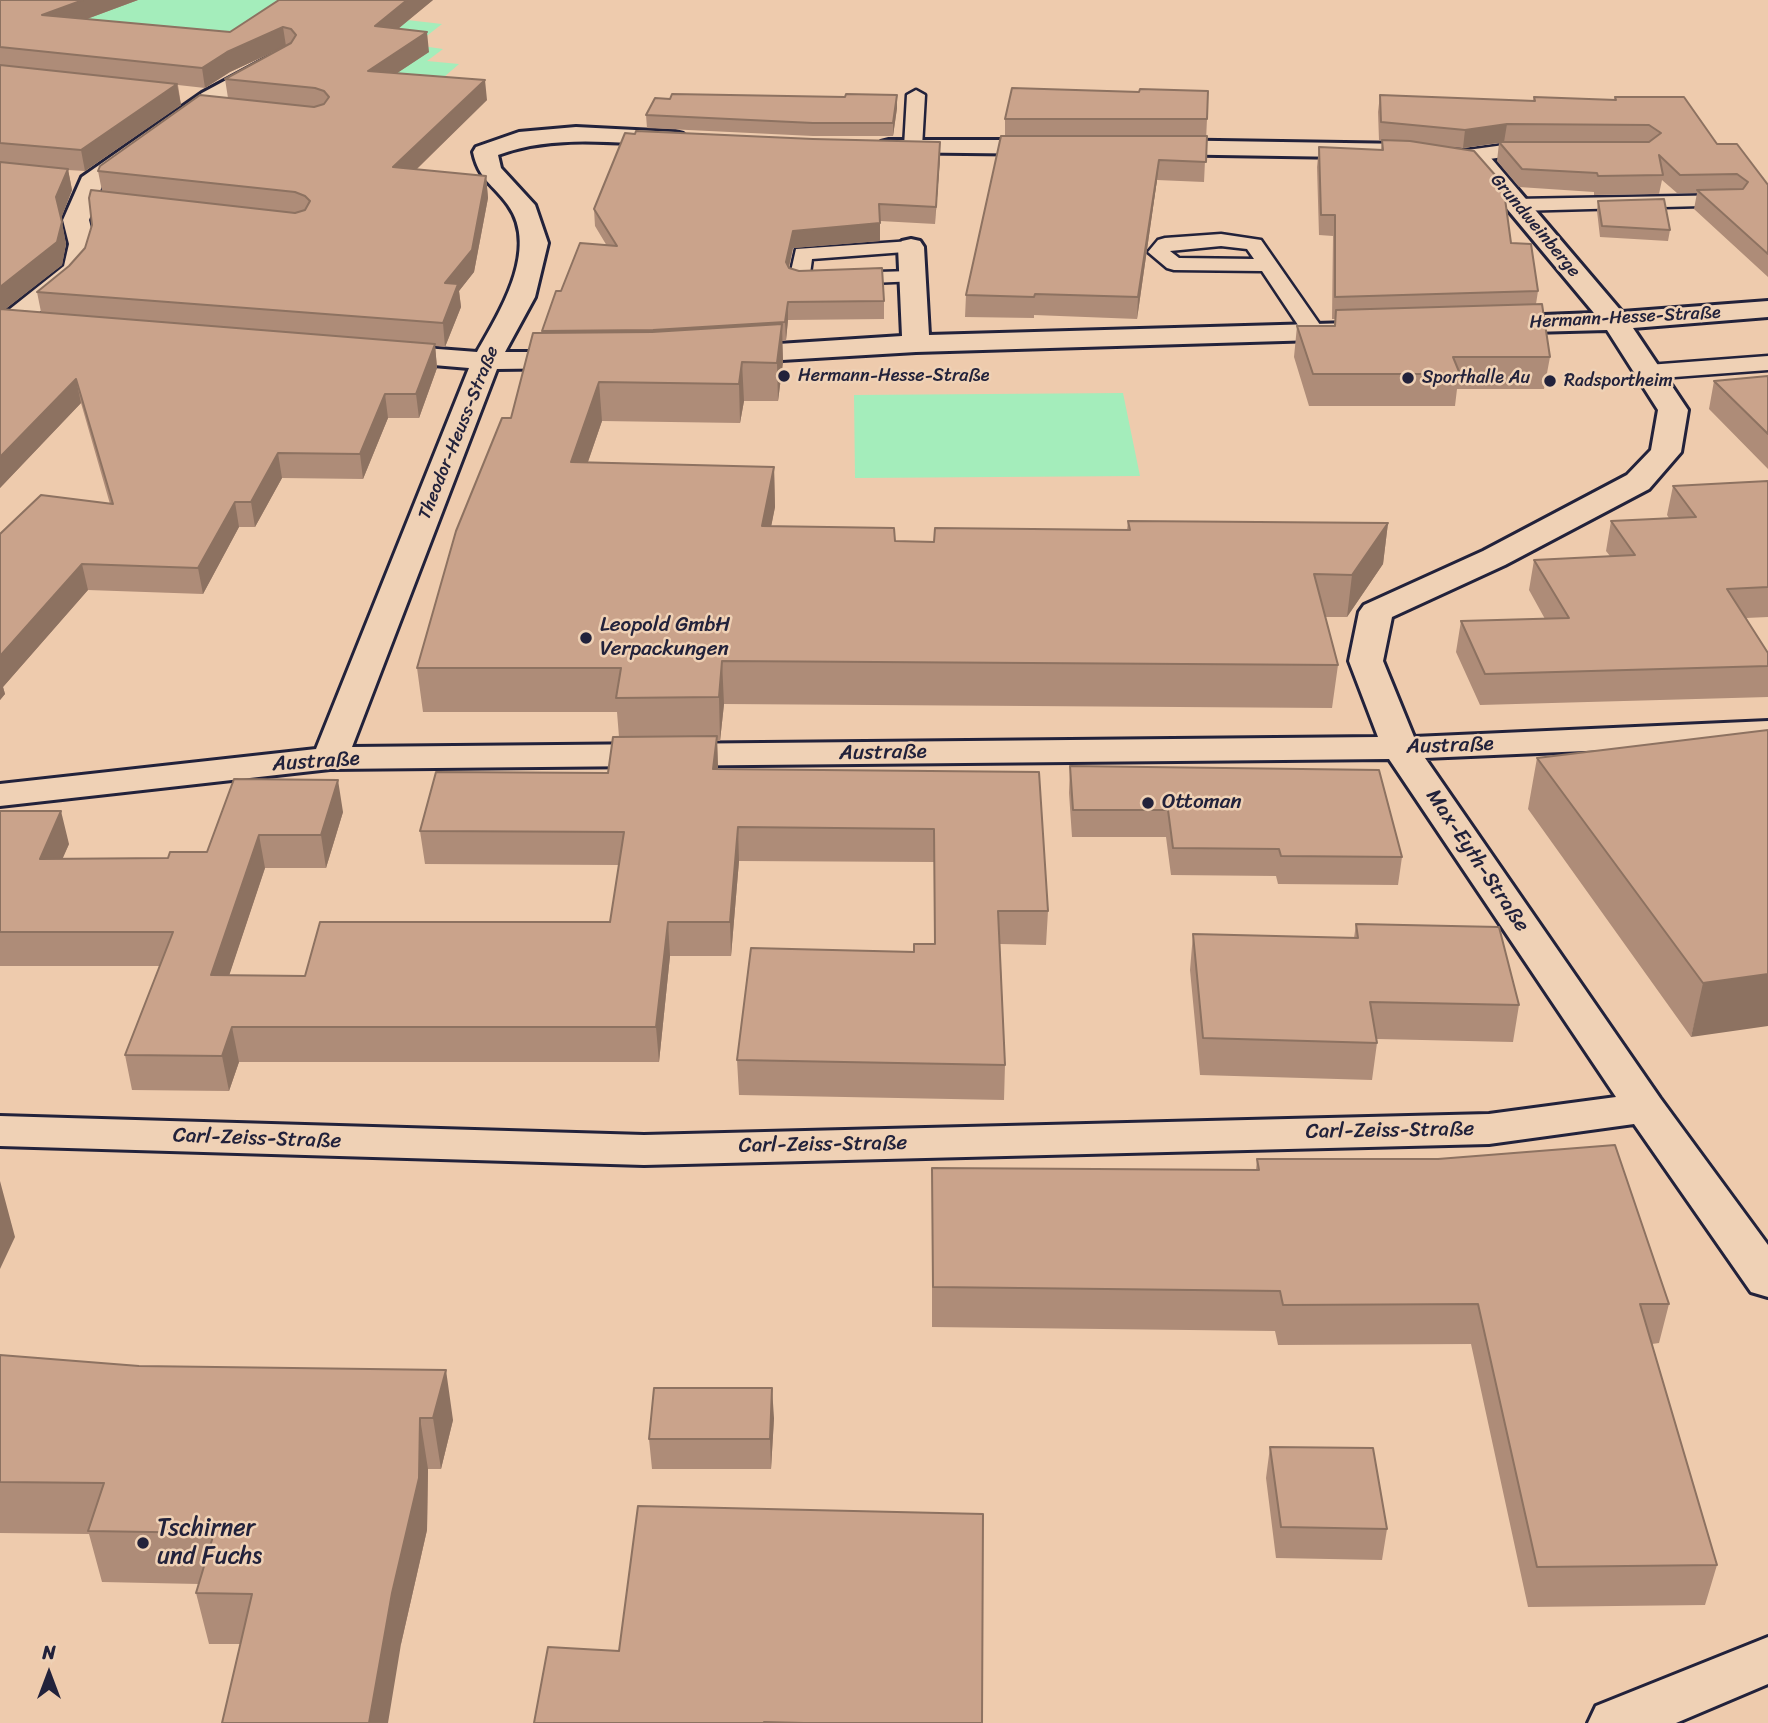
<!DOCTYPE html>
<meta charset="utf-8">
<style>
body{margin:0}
#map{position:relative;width:1768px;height:1723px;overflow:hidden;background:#eecbad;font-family:Sriracha,sans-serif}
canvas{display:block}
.north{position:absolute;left:14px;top:1639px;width:70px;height:70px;-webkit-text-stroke:5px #efd1b5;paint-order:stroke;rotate:0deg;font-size:19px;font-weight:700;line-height:28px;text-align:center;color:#22223b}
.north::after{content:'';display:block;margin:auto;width:24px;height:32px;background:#22223b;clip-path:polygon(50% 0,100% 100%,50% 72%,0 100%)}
</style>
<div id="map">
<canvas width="1768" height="1723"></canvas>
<div class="north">N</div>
</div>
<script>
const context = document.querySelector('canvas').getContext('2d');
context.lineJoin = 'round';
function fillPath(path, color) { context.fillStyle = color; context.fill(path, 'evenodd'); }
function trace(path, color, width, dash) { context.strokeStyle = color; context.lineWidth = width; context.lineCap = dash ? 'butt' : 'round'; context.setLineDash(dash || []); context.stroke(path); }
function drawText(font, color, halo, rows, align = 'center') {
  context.font = font + ' Sriracha,sans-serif'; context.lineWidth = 5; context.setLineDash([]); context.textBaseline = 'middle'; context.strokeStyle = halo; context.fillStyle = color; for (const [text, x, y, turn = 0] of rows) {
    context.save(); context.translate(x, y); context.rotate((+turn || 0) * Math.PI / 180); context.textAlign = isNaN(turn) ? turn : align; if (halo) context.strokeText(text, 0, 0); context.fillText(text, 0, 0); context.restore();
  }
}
const green = new Path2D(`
 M99 0H332L381 17 442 24 415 45 443 49 427 61 459 64 436 84 371 80 394 63 203 39 68 28Z
 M1123 393 1140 476 855 478 854 395Z`);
const lane = new Path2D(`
 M916 90 925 95 922 147 913 153 904 147 907 95Z
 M1504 145H1536L1545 151 1536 157H1504L1460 163 1451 157 1460 151Z
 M1732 195 1742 201 1739 205 1516 211 1506 205 1516 199Z
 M1221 234 1261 240 1325 332 1322 337H1306L1262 271 1174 270 1167 268 1148 252 1158 240 1165 238ZM1221 246 1247 249 1254 259 1179 258 1170 251Z
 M911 241 918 243 921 247 918 251 812 259 810 274 911 271 918 273 921 277 918 281 799 286 792 284 789 280 796 249Z
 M1768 356V370L1648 379 1640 377 1637 372 1640 367 1648 365Z`);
const street = new Path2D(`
 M271 56 279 58 282 63 279 68 218 103 102 186 89 220 95 244 89 269 20 329 10 331 0 329V317L64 266 69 244 63 220 82 177 202 93Z
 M576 127 675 132 683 134 687 139 683 144 675 146C616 143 554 134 498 155L501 168 535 205 548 243 535 297 505 352H577L587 354 591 360 587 366 577 368 497 369 352 747 1378 737 1349 661 1359 612 1364 605 1483 551 1627 475 1651 450 1658 410 1607 330 1494 333 1484 331 1480 325 1484 319 1494 317 1594 313 1473 168 1408 158 1155 154 1147 152 1143 147 1147 142 1155 140 1408 144 1460 150 1491 158 1622 312 1768 301V317L1633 328 1688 410 1681 452 1649 489 1505 565 1392 617 1383 661 1414 737 1768 721V743L1425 758 1660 1098 1768 1245V1297L1751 1292 1634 1124 1489 1144 644 1165 0 1146V1116L644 1135 1489 1114 1616 1097 1389 759 330 769 0 806V784L316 749 469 368 386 361 376 359 372 353 376 347 386 345 477 352C499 313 540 249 508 205 493 184 479 180 473 152L476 147 519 132Z
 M889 140H1050L1058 142 1062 147 1058 152 1050 154 881 152 877 147 881 142Z
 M911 239 920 241 924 247 929 335 1350 323 1360 325 1364 331 1360 337 1350 339 916 352 732 363 722 361 718 355 722 349 732 347 902 336 898 247 902 241Z
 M1768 1637V1684L1676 1723H1588L1596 1706Z`);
const wall = new Path2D(`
 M0 0H138L87 19 230 32 433 0 398 29 429 52 397 73 487 100 416 170 486 176 488 198 474 272 459 291 461 307 445 347 435 346 437 368 419 418H388L363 479 282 478 255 527H239L203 594 88 590 3 687 5 694 0 700V534L110 504 81 403 0 488ZM286 46 225 79 228 98 98 171 102 191 92 225 85 248 69 266 37 292 41 312 5 309 62 265 66 244 61 218 72 190 68 170 85 171 181 105 178 85 205 88 230 72Z
 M1380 95 1533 101 1534 97 1614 100 1615 97 1717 144 1768 185V277L1694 209 1697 193H1677L1662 180 1659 194 1594 195V192L1519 187 1497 161 1499 143 1463 148 1449 147 1511 243 1538 291 1536 304 1550 357 1544 389H1457L1455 406H1309L1294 357 1297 326H1334L1335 319H1332L1333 236 1319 235 1317 167 1319 147 1381 150 1382 141 1379 140 1378 112Z
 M897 108 893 136H813L647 128 646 115Z
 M1005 119H1207L1204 182 1157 180 1137 319 1034 315V318L965 317 966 295 1005 136Z
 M940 158 935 224 880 221V241L793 248 789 268 884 301V319L788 320 786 340 782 341 783 362 778 401H744L740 423 602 421 588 462 774 467 775 507 771 526 895 541 934 542 1127 530 1128 521 1388 523 1383 564 1347 617H1325L1338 665 1332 708 724 704 720 741H717L718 769 1039 772 1048 911 1046 945 1000 944 1005 1065 1004 1100 739 1095 737 1060 914 952 934 944V862L739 861 731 956H670L659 1062H239L229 1091 132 1090 125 1055 160 966H0V811L69 844 62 859 168 858 207 852 234 779 343 812 326 868H265L229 975 305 976 610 922 619 865 425 864 420 831 608 773 619 737 617 712H423L417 668 511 418 542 331 561 291 607 246 595 226 594 209Z
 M1598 201 1670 230 1668 241 1600 237 1597 211Z
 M1768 376V469L1709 409 1714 381Z
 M1768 481V617L1746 618 1768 653V697L1480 705 1456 652 1461 621 1545 619 1529 590 1534 560 1610 556 1606 551 1611 521 1669 518 1667 515 1673 486Z
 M1768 730 1691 1037 1528 809 1537 758Z
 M1070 766 1402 857 1398 885 1278 884 1276 876 1171 875 1166 837H1072L1069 793Z
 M1356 924 1519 1005 1513 1042 1377 1039V1043L1372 1080 1200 1075 1190 970 1193 934 1354 938Z
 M1257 1159 1669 1304 1659 1343 1652 1344 1717 1565 1705 1605 1528 1607 1471 1344 1278 1345 1275 1331 932 1327V1168L1256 1170Z
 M0 1355 453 1420 441 1469H428L427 1530 401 1644H209L196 1593 199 1584 102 1582 89 1534 0 1533Z
 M774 1418 771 1469H652L649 1439Z
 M1270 1447 1387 1529 1382 1560 1276 1558 1266 1478Z`);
const shadedWall = new Path2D(`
 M83 0H138L46 34 42 15Z
 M407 0H433L377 46 375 26Z
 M283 27 286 46 230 72 205 88 202 68 227 52Z
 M427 32 429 52 370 91 368 71Z
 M485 80 487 100 396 189 393 167Z
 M177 84 181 105 85 171 81 150Z
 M897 95V108L893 136V123Z
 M1507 124 1504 142 1463 148 1465 130Z
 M940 142V158L935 224 936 207Z
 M1159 160 1157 180 1137 319 1138 297Z
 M68 169 72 190 61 219 56 197Z
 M486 176 488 198 474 272 459 291 461 307 445 347 443 323 445 283Z
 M62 222 66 244 62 265 3 311 0 312V287Z
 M880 223V241L793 248 786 279V262L793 231Z
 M788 302V320L786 340 785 322Z
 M782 324 783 362 778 401 777 363Z
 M435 344 437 368 419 418 416 394Z
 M742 362 744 401 740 423 739 384Z
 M76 379 81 403 0 488V457Z
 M599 382 602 421 574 502 571 462Z
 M385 394 388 418 363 479 360 454Z
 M278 453 282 478 255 527 251 502Z
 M774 467 775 507 763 568 762 526Z
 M235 502 239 527 203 594 198 568Z
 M1388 523 1383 564 1347 617 1352 575Z
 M82 564 88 590 3 687 5 694 0 700V656Z
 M722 661 724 704 720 741 719 697Z
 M717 736 718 768 715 801 713 769Z
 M338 780 343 812 326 868 321 835Z
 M61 811 69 844 48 892 40 859Z
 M738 827 739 861 731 956 730 922Z
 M259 835 265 868 218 1009 211 975Z
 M668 922 670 956 659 1062 656 1027Z
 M1768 974V1026L1691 1037 1703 983Z
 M232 1027 239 1062 229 1091 222 1056Z
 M0 1181 15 1237 0 1269Z
 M446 1370 453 1420 441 1469 433 1418Z
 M772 1388 774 1418 771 1469 770 1439Z
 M420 1418 428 1469 427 1530 401 1644 388 1723H369Z`);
const building = new Path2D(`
 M0 0H83L42 15 230 32 279 0H407L375 26 427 32 368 71 485 80 393 167 486 176 472 250 445 283 458 284 443 323 37 292 69 266 85 248 92 225 89 198 91 190 295 213 305 210 310 201 305 196 295 192 98 171 100 166 200 95 314 107 324 104 329 97 324 91 315 88 225 79 291 43 296 35 291 29 283 27 227 52 202 68 0 47Z
 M0 65 177 84 81 150 0 143Z
 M1012 88 1139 92 1140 89 1208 91 1207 119H1005Z
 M672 94 845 97 846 94 897 95 893 123H813L646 115 655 98 670 99Z
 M1380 95 1535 101 1534 97 1616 100 1615 97H1684L1717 144H1737L1768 185V254L1697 190 1743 189 1748 182 1737 174 1680 175 1659 155 1663 175 1598 176 1597 173 1522 169 1499 142H1649L1661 133 1649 125 1507 124 1465 130 1381 122Z
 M636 131 813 139 940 142 936 207 879 204 880 223 793 231 786 262 789 268 799 271 882 268 884 301 788 302 785 322 653 330 542 331 556 291H561L580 243 617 246 594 209 625 133 635 134Z
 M1001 136H1207L1206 162 1159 160 1138 297 1035 294 1034 297 966 295Z
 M1382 140 1410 141 1474 151 1503 184 1511 243 1531 244 1538 291 1335 297V215H1321L1319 147 1383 150Z
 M0 162 68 169 56 197 62 222 57 242 0 287Z
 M1664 199 1670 230 1602 226 1598 201Z
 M1542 304 1550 357H1453L1460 374H1313L1297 326H1335L1336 310Z
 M0 309 435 344 416 394H385L360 454 278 453 251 502H235L198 568 82 564 0 656V534L41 495 113 504 76 379 0 457Z
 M782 324 777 363 742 362 739 384 599 382 571 462 774 467 762 526 894 528 895 541 934 542 935 528 1130 530 1128 521 1388 523 1352 575 1314 574 1338 665 722 661 719 697 616 698 621 668H417L456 531 502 418H511L533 333 652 332Z
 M1768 376V434L1714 381Z
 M1768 481V587L1727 589 1768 653V666L1485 674 1461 621 1569 618 1534 560 1635 555 1611 521 1696 517 1673 486Z
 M1768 730V974L1703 983 1537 758Z
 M717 736 713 769 1039 772 1048 911H998L1005 1065 737 1060 751 948 914 952V944H935L934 829 738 827 730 922H668L656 1027H232L222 1056 125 1055 173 932H0V811H61L40 859 168 858 170 852H207L234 779 338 780 321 835H259L211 975 305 976 320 922H610L624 832 420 831 436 772 608 773 613 737Z
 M1070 766 1379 770 1402 857 1281 856 1279 849 1173 848 1168 810H1073Z
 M1356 924 1499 927 1519 1005 1370 1002 1377 1043 1203 1038 1193 934 1358 938Z
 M1615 1145 1669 1304H1640L1717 1565 1537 1567 1478 1304 1283 1305 1280 1291 933 1287 932 1168 1259 1170 1257 1159H1438Z
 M0 1355 139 1366 446 1370 433 1418H420L419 1478 392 1593 369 1723H222L252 1594 196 1593 214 1533 88 1531 104 1483 0 1482Z
 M654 1388H772L770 1439H649Z
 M1270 1447 1373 1448 1387 1529 1281 1527Z
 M638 1506 983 1514 982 1723H804L764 1722V1723H534L548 1647 619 1651Z`);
const markers = [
 [784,376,7,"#22223b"],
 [1408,378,7,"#22223b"],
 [1550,381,7,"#22223b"],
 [586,638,7,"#22223b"],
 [1148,803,7,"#22223b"],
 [143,1543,7,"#22223b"]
];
const farStreetnames = [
 ["Grundweinberge",1535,226,50],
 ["Hermann-Hesse-Straße",1625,318,-3],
 ["Theodor-Heuss-Straße",459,433,-68]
];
const farPoinames = [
 ["Hermann-Hesse-Straße",798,376],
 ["Sporthalle Au",1422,378],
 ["Radsportheim",1564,381]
];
const poiNames = [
 ["Leopold GmbH",600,626],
 ["Verpackungen",600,650],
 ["Ottoman",1162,803]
];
const streetNames = [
 ["Austraße",1450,746,-2],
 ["Austraße",883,753,-1],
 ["Austraße",316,762,-4],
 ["Max-Eyth-Straße",1477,861,56],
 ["Carl-Zeiss-Straße",1390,1131,-1],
 ["Carl-Zeiss-Straße",257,1139,2],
 ["Carl-Zeiss-Straße",823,1145,-1]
];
const nearPoinames = [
 ["Tschirner",157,1529],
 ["und Fuchs",157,1557]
];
fillPath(green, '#a4edbb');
trace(lane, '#22223b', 5);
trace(street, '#22223b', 6);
fillPath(lane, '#efd1b5');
fillPath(street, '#efd1b5');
fillPath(wall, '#ae8c78');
fillPath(shadedWall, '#8d7261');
fillPath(building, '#caa38b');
trace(building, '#8d7261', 2);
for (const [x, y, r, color] of markers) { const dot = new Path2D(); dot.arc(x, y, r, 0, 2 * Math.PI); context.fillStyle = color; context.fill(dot); trace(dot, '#efd1b5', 2.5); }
drawText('18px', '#22223b', '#efd1b5', farStreetnames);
drawText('18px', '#22223b', '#efd1b5', farPoinames, 'left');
drawText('21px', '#22223b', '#efd1b5', poiNames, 'left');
drawText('21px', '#22223b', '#efd1b5', streetNames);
drawText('24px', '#22223b', '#efd1b5', nearPoinames, 'left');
</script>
